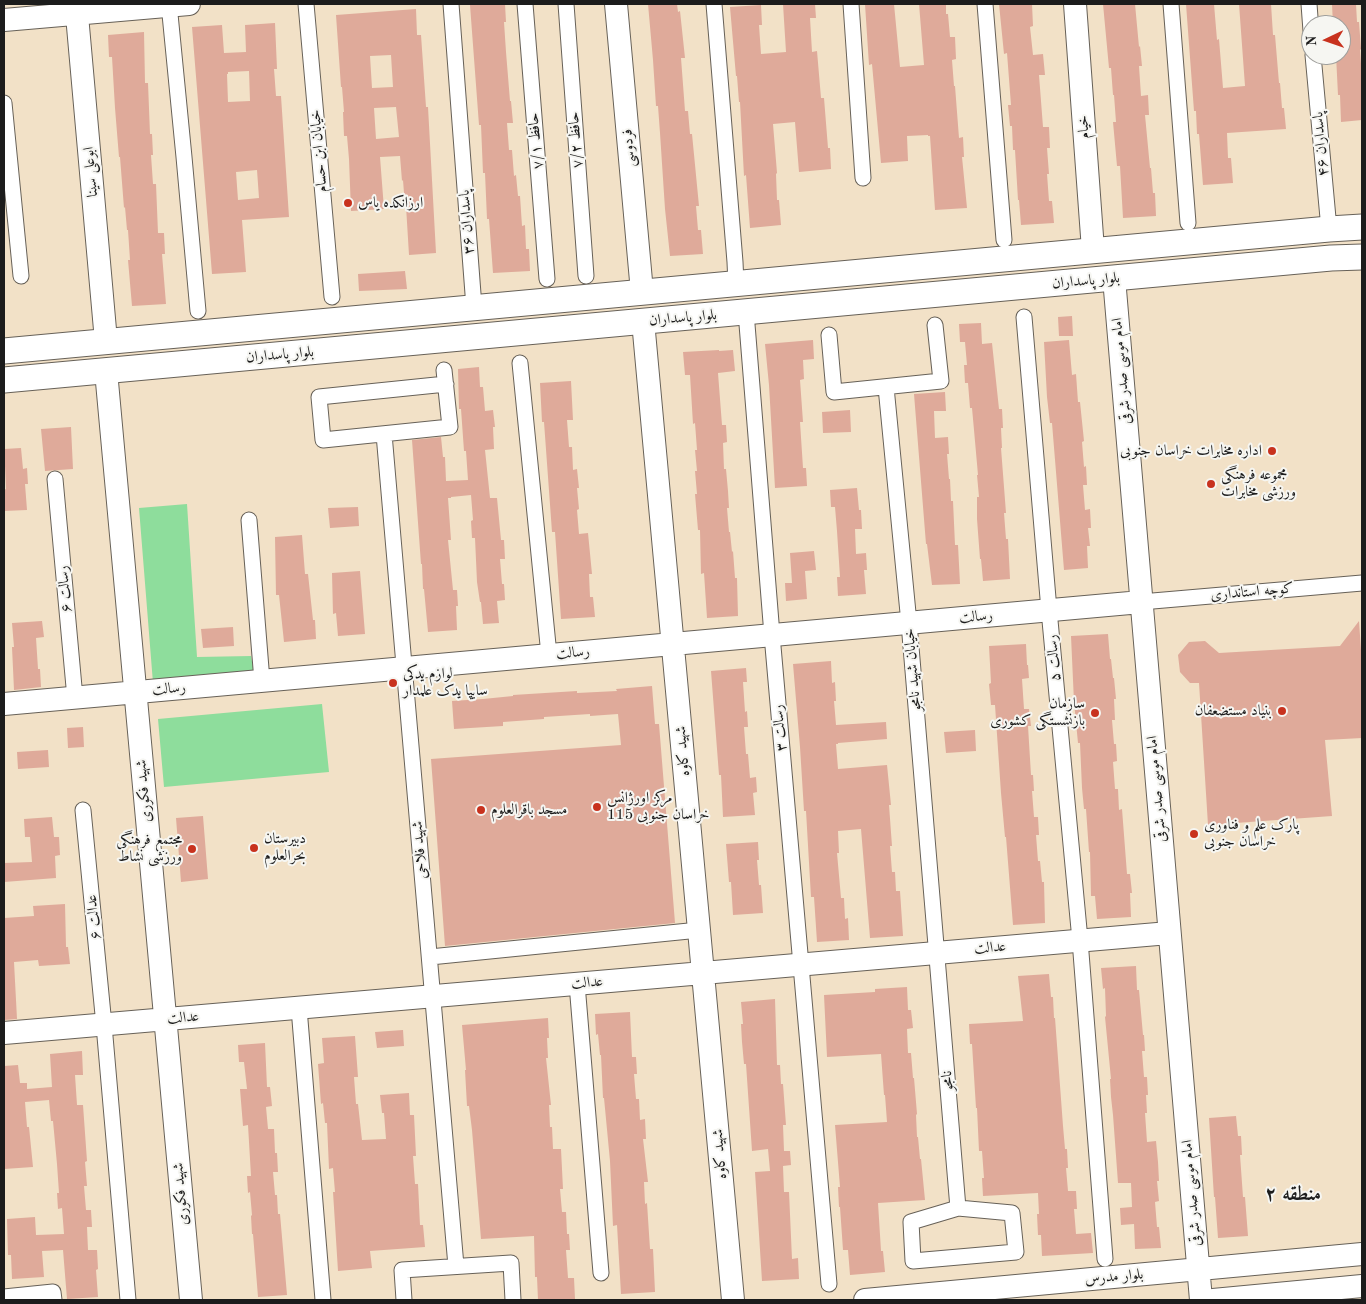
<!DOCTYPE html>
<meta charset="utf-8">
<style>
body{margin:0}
#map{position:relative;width:1366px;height:1304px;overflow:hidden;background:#f2e1c7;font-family:"Old Standard TT",serif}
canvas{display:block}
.frame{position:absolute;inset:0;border:5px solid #1c1c1c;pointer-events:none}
.north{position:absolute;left:1301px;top:15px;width:50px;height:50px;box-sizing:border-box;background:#f6f6f2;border:1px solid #9f9f9c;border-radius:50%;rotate:267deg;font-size:14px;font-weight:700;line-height:20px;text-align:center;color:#1c1c1c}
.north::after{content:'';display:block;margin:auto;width:18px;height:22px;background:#c8321e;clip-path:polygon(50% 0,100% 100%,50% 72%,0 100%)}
</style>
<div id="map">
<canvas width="1366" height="1304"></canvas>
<div class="frame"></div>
<div class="north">N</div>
</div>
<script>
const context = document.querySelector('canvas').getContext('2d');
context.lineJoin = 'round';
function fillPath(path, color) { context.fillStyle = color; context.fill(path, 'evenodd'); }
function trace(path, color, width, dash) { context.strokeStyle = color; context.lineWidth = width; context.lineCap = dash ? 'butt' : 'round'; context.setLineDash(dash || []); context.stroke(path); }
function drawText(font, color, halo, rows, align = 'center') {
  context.font = font + ' "Old Standard TT",Amiri,serif'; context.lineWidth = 4; context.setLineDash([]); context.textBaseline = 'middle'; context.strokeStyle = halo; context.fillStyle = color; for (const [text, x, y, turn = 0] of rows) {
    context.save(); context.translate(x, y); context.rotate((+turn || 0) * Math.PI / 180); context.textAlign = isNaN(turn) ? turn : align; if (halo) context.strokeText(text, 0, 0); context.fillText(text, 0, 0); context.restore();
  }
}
const green = new Path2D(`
 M187 504 197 657 251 656 255 677 153 683 139 508Z
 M322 704 329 772 164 787 158 719Z`);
const building = new Path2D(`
 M505 4 506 22H504L506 52 510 101H511L513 123H507L509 150H512L514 176 516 175 518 196H520L522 226 525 225 526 249H529L530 271 493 273 489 219H487L485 173H483L481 125H479L470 5Z
 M648 4H677L678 12 680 11 685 58H681L685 111H688L690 134H692L699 206H696L698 230H701L703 254 670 256 665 209 660 133 658 106H656L653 60Z
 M783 4H815L816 18H810L812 52 817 51 821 98H824L828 148H830L831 169 799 172 795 122 773 124 777 173 776 174 777 200H779L781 225 750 228 746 175 744 176 740 102H739L737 76H736L730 7 761 5 762 25H759L761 54 786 52Z
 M865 4H894L900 67 924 65 919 4H946V14H948L950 37H955L956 59 952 60 954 86H955L959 138 963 137 964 157H962L967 208 935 210 930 136H928V135L907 136 908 161 881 163 872 64 869 65Z
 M999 4H1032L1033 26 1030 27 1033 55 1043 54 1045 75H1039L1043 127H1049L1050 148H1047L1049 174H1047L1049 201H1052L1054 223 1021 225 1019 200H1018L1015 150H1013L1012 126H1010L1008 105H1011L1007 53 1004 54Z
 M1103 4H1135L1139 47 1140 46 1142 66H1139L1141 96 1148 95 1149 115H1145L1150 168H1151L1153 193H1155L1156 216 1123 218 1120 166H1117L1113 122H1116L1114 95H1113L1111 68H1109Z
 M1186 4H1214L1217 40 1219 39 1223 88 1245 86 1239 4H1271L1273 35H1275L1279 83H1280L1282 108H1284L1286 129 1227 133 1228 158H1231L1233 183 1203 185 1199 134H1197L1196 111H1194Z
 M1332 4H1356L1357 22H1359L1361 49 1360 50 1362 77V120L1341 122 1340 95H1338L1336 55H1341V25H1333Z
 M416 9 417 35H421L426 107H428L436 253 409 255 406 206H405L403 180 402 181 400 156 380 157 384 209 351 211 349 159 347 136H344L343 112H344L342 87H341L336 15ZM391 55 393 87 372 88 370 56ZM396 107 399 137 376 139 374 108Z
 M275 23 277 69H274L276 96H281L289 217 242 220 246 272 212 274 192 27 222 25 224 53 246 52 245 25ZM249 71 250 101 228 102 227 74H228V72ZM257 170 259 198 238 200 236 172Z
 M144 32 145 83H148L150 134H152L153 155H151L153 184H156L158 233H164L165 254H162L166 304 132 306 128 260H130L128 230H127L125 207 124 208 120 157H119L115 108 112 57H109L108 35Z
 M405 271 407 289 359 291 358 274Z
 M1072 316 1073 336H1059L1058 317Z
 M981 323 982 344 992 343 999 409H1002L1003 428H1001L1002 448H1001L1006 513H1004L1006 539H1008L1010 579 983 581 981 559H980L977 519V497H979L977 475H978L974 430 972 408H970L968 383H965L964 365H967L965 342H960L959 324Z
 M813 340 814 359 803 360 804 379 800 380 803 422H800L803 468H806L807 486 775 488 769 385 765 344Z
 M1069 340 1072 375 1076 374 1078 402H1080L1084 441 1082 442 1084 467 1086 466 1087 485H1083L1085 510 1090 509 1091 528H1088L1090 546H1087L1088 568 1064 570 1052 423H1050L1047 397 1044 342Z
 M719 350V351L733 350 735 371 718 373 722 425H726L727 442 723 443 724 469H726L728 491 729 508H727L729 532H730L732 552 733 551 735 578H737L738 616 707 618 704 573 701 574 700 530H698L695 494H697L695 471H697L695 450H697L695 423 693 424 690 375H685L683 352Z
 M479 367 480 387H483L485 411 493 410 495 427H493L494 449 485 450 490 498H497L501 540H504L505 559H500L502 584H504L505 600 497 601 499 623 483 624 481 602H480L477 582 475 538H472L471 521 473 520 471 495 451 497V498H448L451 540H448L453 590H457L458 606H456L457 630 428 632 424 589H423L422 564H421L412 440 441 437 443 457H445L446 481 468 480 466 451H464L461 409H459L458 369Z
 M571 381 573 420H567L569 447H572L573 470 577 469 579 488H577L579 509 577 510 579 534 588 533 592 574H589L590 597H593L595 617 561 619 555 532H552L544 422H542L540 383Z
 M945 392 946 411H934L935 438 948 437 949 454H947L949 479H950L951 501H953L955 545H958L960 584 932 585 927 544H926L914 394Z
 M850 410 851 432 823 433 822 412Z
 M71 427 73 469 45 471 41 429Z
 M21 448 23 469 27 468 28 484H25L27 510 4 511V490L6 489 5 466H4V449Z
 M857 488 859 510H861L862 529H855L856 554 866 553 867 570H864L866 594 838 596 837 577H840L837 531 835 507H831L830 490Z
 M358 507 359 526 330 528 328 508Z
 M302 535 305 574H308L313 620H315L316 639 284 642 279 595H276L275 537Z
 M814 551 816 570 805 571 807 599 786 601 785 583H792L790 553Z
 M360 571 365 634 338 636 336 613 333 614 332 573Z
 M42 621 44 637 36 638 38 669H40L41 687 14 690 12 647H14L12 623Z
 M1359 621 1362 665V738L1325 740 1332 816 1208 825 1199 683H1190L1180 672 1178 655 1189 642 1205 641 1219 653 1340 646Z
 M233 627 234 646 203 648 201 629Z
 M1108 634 1110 659H1111L1113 678H1114L1116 699H1114L1115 720H1112L1114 744H1116L1117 761 1113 762 1115 789H1118L1119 810 1122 809 1127 874H1130L1132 893H1130L1131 917 1097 919 1095 896H1091L1090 852H1089L1086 809H1084L1082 788 1080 743H1078L1074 702 1071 636Z
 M1026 644 1027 665H1028L1029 678 1022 679 1024 709H1029L1031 726H1028L1031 775H1033L1034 791H1032L1034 817H1038L1039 835H1036L1038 861H1040L1042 882H1044L1045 923 1013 925 1006 837H1005L1001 793 995 705H991L989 684 991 683 989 646Z
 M831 661 832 683 835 682 836 701H834L836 725 886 722 887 739 838 743V744H836L838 769 887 765 891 805H889L892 846H890L892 872H895L896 891H900L903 936 870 938 861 829 838 831 839 853H837L841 898H844L845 919 848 918 849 940 817 942 814 897H811L806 811H804L800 747 793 664Z
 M746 668 747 682H743L745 712 747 711 748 727H744L746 754H748L750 778 756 777 757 792 753 793 755 815 723 817 721 775H719L711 671Z
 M652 686 655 724H659L675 923 445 946 431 759 621 745 618 714 590 716V714L544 717V719L503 722V726L454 729 452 701 483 699 513 696V695L577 691V693L617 691 616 689Z
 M83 727 84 747 68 748 67 728Z
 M975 730 976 751 946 753 944 732Z
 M48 750 49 767 18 769 17 752Z
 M203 816 208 879 181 882 176 818Z
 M52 817 54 837H59L60 855 55 856 56 878 4 882V863L32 862 30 837H25L24 819Z
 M758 842 759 860H757L759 885H761L763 913 733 915 731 882H729L726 844Z
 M65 904 66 947H68L70 964 39 966 38 960 14 962 17 1019 4 1020V918L34 916 33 906Z
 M1136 966 1137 990H1139L1143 1035H1144L1145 1051H1142L1144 1077H1147L1148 1095H1146L1147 1113H1145L1147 1142 1156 1141 1158 1162 1159 1181H1157L1159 1201 1155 1202 1157 1227H1159L1161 1248 1135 1249 1134 1224 1121 1225 1120 1208 1132 1207 1131 1183H1118L1113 1115 1111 1097 1110 1079H1111L1105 1017 1106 1016 1105 988 1103 989 1101 968Z
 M1049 974 1051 997H1053L1054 1018H1055L1063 1126 1065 1149H1067L1068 1168H1066L1068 1191H1076L1077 1209H1074L1076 1234 1091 1233 1093 1253 1042 1256 1041 1235H1038L1037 1214H1039L1038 1193 983 1196 982 1178H984L982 1151H979L977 1108H976L972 1044H970L969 1024 1023 1021 1018 976Z
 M907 987 908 1010H911L913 1028 907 1029 908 1053H911L913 1078H914L917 1114 916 1115 917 1137H918L920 1159H921L925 1200 878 1203 881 1251H883L885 1272 850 1275 848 1250H843L840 1207H839L838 1187H840L835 1125 887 1122 885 1095H884L881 1054 827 1057 824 995 875 992V989Z
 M775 999 777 1065H780L781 1084H783L786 1125H783L784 1151H790L791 1165 783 1166 784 1192H789L792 1259 798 1258 799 1279 762 1281 755 1172 770 1171 768 1149 752 1151 746 1064H744L742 1042 741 1024H743L741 1002Z
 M630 1012 632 1057H636L637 1074H634L636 1099H639L640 1120 645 1119 646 1139H643L648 1182H644L645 1204 647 1203 650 1249H653L655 1292 621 1294 617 1225 613 1226 610 1161 604 1098H603L601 1055H600L598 1034 596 1035 595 1014Z
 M548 1018 549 1038H547L548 1058H546L551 1105H549L550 1127H552L553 1149H561L563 1189H560L562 1212H566L567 1234H569L570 1250H566L568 1278H574L575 1299 538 1300 537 1277H535L534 1236 481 1239 472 1130 469 1106H467L465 1070H466L462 1025Z
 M403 1030 404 1046 377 1048 375 1032Z
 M355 1036 358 1077H354L356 1104H358L362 1140 386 1139 384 1113H382L380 1095 409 1093 410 1115H414L416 1156H413L415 1184H418L420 1225H423L425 1247 370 1251 372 1268 338 1271 333 1192H335L333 1168 329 1169 327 1123H325L323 1103 321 1104 318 1064 324 1063 322 1038Z
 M265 1043 267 1087H270L272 1106 266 1107 268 1129H274L275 1153H277L278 1172H273L275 1195H277L278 1214H280L287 1295 258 1297 253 1234H252L251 1216 252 1215 250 1192 248 1193 247 1176H251L248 1125 243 1126 240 1089H247L244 1062H239L238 1045Z
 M82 1051 83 1075H75L77 1105H83L87 1161 85 1162 87 1186H84L86 1210H91L92 1227H87L88 1250H97L98 1269 96 1270 98 1297 67 1299 63 1250 42 1251 44 1277 12 1279 11 1255H8L7 1219 35 1217 36 1235 64 1234 62 1208 58 1209 57 1193H59L57 1164 53 1121H51L49 1100 25 1102 27 1127H29L33 1167 4 1169V1066L18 1065 20 1083H27V1089L52 1087 50 1054Z
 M1236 1116 1238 1136H1241L1242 1155H1240L1243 1197H1245L1248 1236 1218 1238 1215 1197H1214L1209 1118Z`);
const street = new Path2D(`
 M169 4 184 157 198 311
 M306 4 332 297
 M451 4 474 307
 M525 4 547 279
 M566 4 586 276
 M714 4 735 262 736 284
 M851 4 863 178
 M985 4 1004 240
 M1171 4 1188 223
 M1309 4 1311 31
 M1313 55 1329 229
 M4 103 21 276
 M746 312 772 635 829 1284
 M1024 317 1049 610 1080 940 1105 1259
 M829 335 834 392 941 381 935 325
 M520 363 549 655
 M444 370 450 427 323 440 319 397 446 384
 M886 387 909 623 958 1208
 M384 434 456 1266
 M55 479 75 698
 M249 520 262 681
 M1141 602 1362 583
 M83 810 104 1025 128 1300
 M430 957 699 930
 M577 984 601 1273
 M299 1008 323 1300
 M958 1208 1012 1213 1016 1252 913 1261 911 1222Z
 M4 1297 53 1292 54 1300
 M404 1300 402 1270 511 1263 513 1300`);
const secondary = new Path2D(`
 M76 4 106 341
 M616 4 642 292
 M1075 4 1093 250
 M4 20 189 4
 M1114 278 1201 1300
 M643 321 733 1300
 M106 371 191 1300
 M4 704 1141 602
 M4 1033 1169 933
 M865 1300 1362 1254
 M1213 1300 1362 1286`);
const primary = new Path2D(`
 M4 351 1329 229 1362 227
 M4 380 1331 258 1362 257`);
const markers = [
 [348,203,5,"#c8321e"],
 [1272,451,5,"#c8321e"],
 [1211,484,5,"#c8321e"],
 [393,683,5,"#c8321e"],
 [1282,711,5,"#c8321e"],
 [1095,713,5,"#c8321e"],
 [597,807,5,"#c8321e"],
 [481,810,5,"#c8321e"],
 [1194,834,5,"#c8321e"],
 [254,848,5,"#c8321e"],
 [192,849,5,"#c8321e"]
];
const streetNames = [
 ["خیام",1084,127,-94],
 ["حافظ ۷/۲",576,140,-94],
 ["حافظ ۷/۱",536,141,-95],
 ["پاسداران ۴۶",1321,144,-95],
 ["فردوسی",629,148,-95],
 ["خیابان ابن حسام",319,151,-95],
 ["ابوعلی سینا",91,172,-95],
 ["پاسداران ۳۶",467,222,-94],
 ["بلوار پاسداران",1086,281,-5],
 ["بلوار پاسداران",683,318,-5],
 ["بلوار پاسداران",280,355,-5],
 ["امام موسی صدر شرقی",1122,371,-95],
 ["رسالت ۶",65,589,-95],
 ["کوچه استانداری",1252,592,-5],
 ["رسالت",976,617,-5],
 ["رسالت",573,653,-5],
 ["رسالت ۵",1054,658,-95],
 ["خیابان شهید نامجو",913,670,-95],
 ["رسالت",169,689,-5],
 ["رسالت ۳",780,728,-95],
 ["شهید کاوه",683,751,-95],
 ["امام موسی صدر شرقی",1157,789,-95],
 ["شهید فکوری",144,791,-95],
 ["شهید فلاحی",420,850,-95],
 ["عدالت ۶",94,917,-96],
 ["عدالت",990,948,-5],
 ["عدالت",587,983,-5],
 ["عدالت",183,1018,-5],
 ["نامجو",948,1081,-95],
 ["شهید کاوه",720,1154,-95],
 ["امام موسی صدر شرقی",1192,1193,-95],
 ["شهید فکوری",181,1194,-95],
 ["بلوار مدرس",1114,1277,-5]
];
const poiNames = [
 ["ارزانکده یاس",358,203],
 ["اداره مخابرات خراسان جنوبی",1262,451,"right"],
 ["مجموعه فرهنگی",1221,475],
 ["ورزشی مخابرات",1221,492],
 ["لوازم یدکی",403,674],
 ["سایپا یدک علمدار",403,691],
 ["سازمان",1085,704,"right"],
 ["بازنشستگی کشوری",1085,721,"right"],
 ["بنیاد مستضعفان",1272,711,"right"],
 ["مرکز اورژانس",607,798],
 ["115 خراسان جنوبی",607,815],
 ["مسجد باقرالعلوم",491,810],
 ["پارک علم و فناوری",1204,825],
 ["خراسان جنوبی",1204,842],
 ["دبیرستان",264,839],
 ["بحرالعلوم",264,856],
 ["مجتمع فرهنگی",182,840,"right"],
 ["ورزشی نشاط",182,857,"right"]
];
const districtNames = [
 ["منطقه ۲",1293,1195]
];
fillPath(green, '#8edd9c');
fillPath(building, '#dfaa9a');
trace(street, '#676158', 17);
trace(secondary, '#676158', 24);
trace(primary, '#676158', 27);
trace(street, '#fff', 15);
trace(secondary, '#fff', 22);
trace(primary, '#fff', 25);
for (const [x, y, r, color] of markers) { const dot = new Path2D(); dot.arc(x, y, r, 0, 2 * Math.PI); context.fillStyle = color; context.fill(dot); trace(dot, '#f6f6f2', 2); }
drawText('15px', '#1c1c1c', '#f6f6f2', streetNames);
drawText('15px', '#1c1c1c', '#f6f6f2', poiNames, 'left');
drawText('bold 20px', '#1c1c1c', '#f6f6f2', districtNames);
</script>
